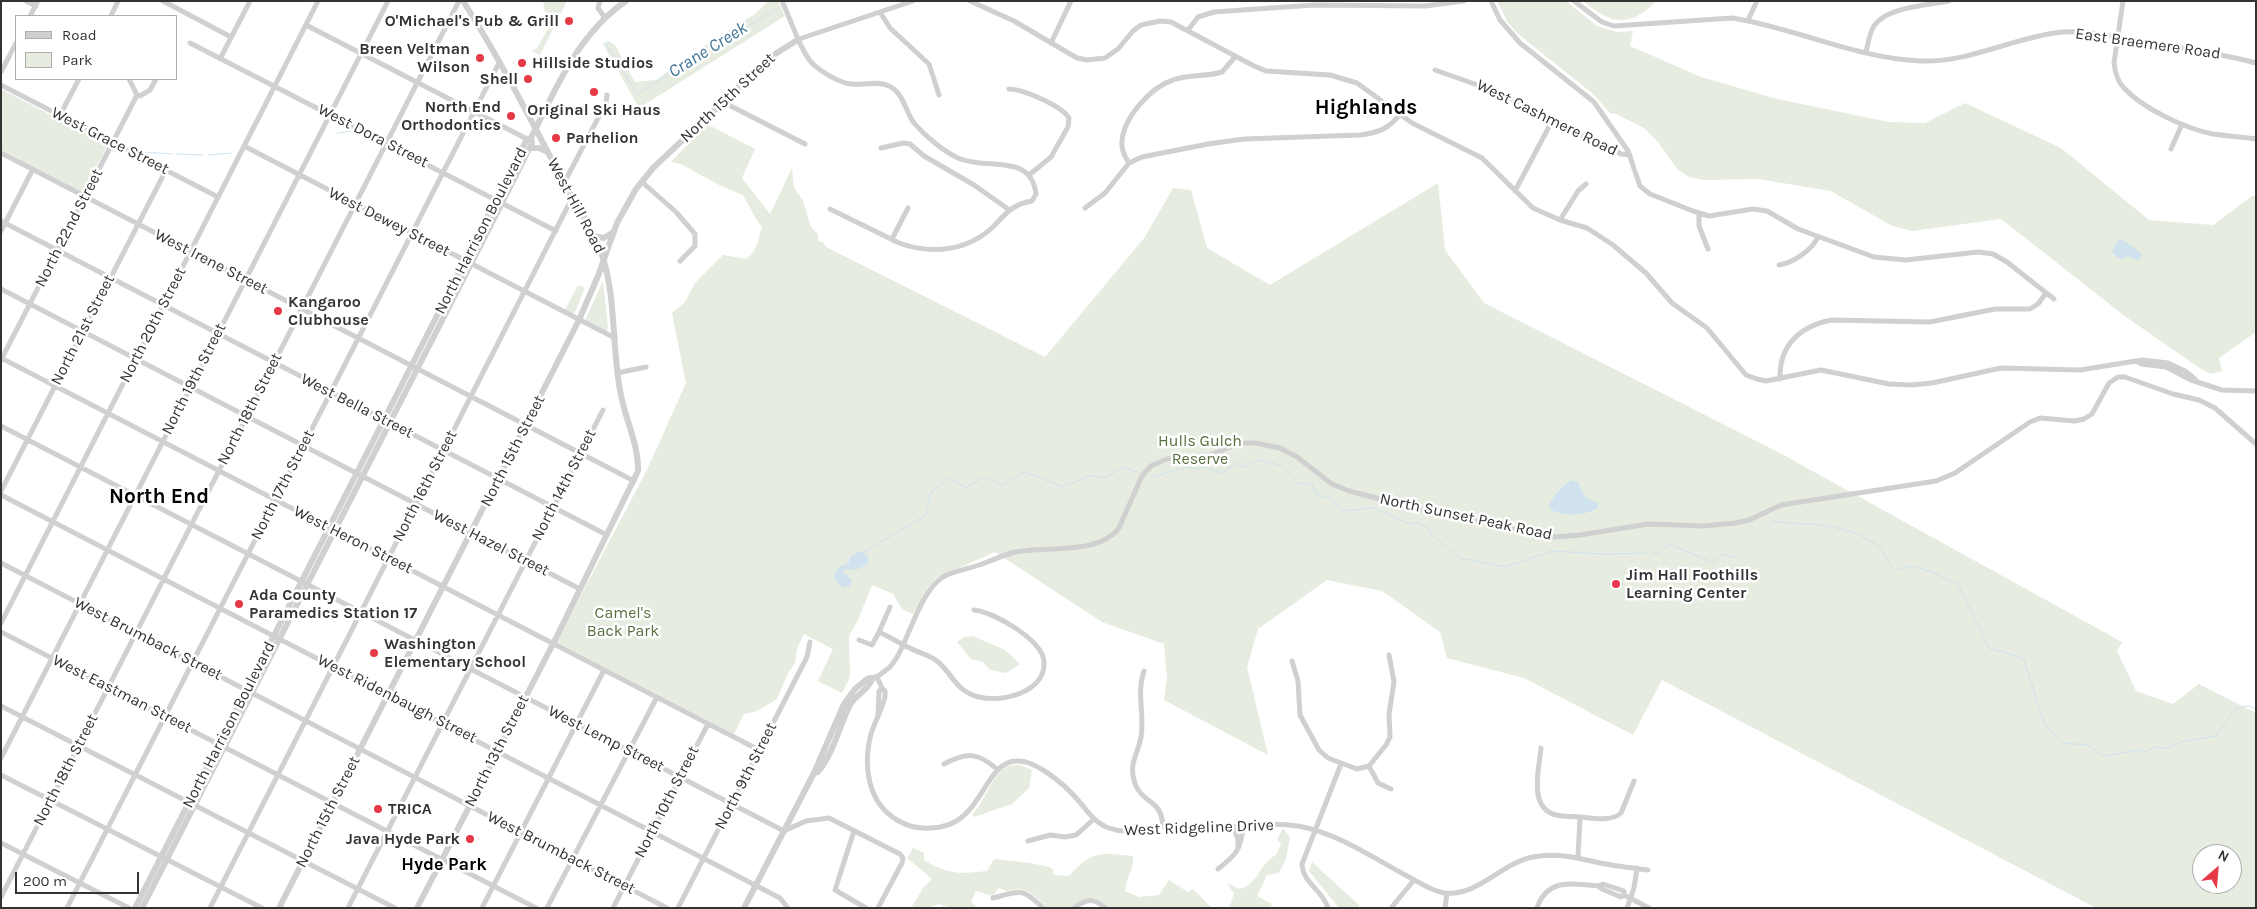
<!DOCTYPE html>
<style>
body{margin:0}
#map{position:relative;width:2257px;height:909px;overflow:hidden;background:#fff;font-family:Karla,sans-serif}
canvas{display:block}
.frame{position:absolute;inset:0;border:2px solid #333;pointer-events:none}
.legend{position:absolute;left:15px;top:15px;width:162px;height:65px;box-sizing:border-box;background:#fff;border:1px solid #adadad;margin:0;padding:6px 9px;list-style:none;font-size:15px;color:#333}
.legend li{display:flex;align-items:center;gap:10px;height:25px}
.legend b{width:25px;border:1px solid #adadad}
.north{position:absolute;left:2192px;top:844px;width:50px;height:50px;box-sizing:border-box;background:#fff;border:1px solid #adadad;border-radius:50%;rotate:27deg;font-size:14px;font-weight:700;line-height:20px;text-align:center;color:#333}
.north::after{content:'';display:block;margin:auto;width:18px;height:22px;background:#e63946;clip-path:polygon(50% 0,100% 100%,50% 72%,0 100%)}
.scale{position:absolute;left:15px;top:872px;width:124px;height:22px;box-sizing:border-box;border:2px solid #333;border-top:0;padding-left:6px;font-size:15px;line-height:18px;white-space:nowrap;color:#333;-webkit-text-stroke:4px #fff;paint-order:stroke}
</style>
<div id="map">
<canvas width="2257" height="909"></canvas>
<div class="frame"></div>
<ul class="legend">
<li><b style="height:6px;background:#d0d0d0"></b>Road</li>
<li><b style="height:14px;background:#e6ecdf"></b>Park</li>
</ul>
<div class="north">N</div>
<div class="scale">200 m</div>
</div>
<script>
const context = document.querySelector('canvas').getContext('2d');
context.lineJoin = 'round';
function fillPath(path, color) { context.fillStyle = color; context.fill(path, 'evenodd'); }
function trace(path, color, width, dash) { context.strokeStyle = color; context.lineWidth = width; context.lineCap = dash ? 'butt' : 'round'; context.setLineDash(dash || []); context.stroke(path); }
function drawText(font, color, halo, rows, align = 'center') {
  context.font = font + ' Karla,sans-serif'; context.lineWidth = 5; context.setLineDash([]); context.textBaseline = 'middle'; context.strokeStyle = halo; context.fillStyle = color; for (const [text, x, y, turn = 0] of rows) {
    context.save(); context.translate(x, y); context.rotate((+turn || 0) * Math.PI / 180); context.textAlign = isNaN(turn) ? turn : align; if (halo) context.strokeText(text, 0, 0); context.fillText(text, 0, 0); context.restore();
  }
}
const green = new Path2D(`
 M543 1H567L540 55 531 51 537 48 548 29Z
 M768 1H778L785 16 639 108 603 44 608 41 615 45 635 82 656 80 714 39 755 14Z
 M1497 1H1566L1597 26 1617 32 1633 31 1630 46 1701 77 1777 99 1889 122 1925 123 1965 103 2061 148 2149 220 2213 225 2252 196H2256V332L2219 358 2222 371 2211 374 2201 369 2126 317 2001 219 1912 231 1892 226 1831 191 1758 179 1704 180 1689 177 1677 169 1658 142 1644 128 1614 113 1611 114 1592 93 1518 34 1508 23Z
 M1583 1H1657C1628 28 1612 25 1583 1Z
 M1 89 108 145 82 193 1 150Z
 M707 124 755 149 742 178 770 214 792 168 794 187 803 201 811 227 818 234V241L824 243 826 247 1045 357 1145 237 1173 188 1191 190 1207 248 1270 285 1438 183 1445 250 1484 303 1778 452 2122 642 2117 651 2136 691 2173 704 2199 684 2256 713V908H2096L1662 680 1633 735 1524 678 1447 658 1440 632 1382 591 1327 580 1258 629 1247 667 1268 755 1164 700 1167 677 1164 644 1102 622 995 552 936 578 913 614 902 609 893 594 872 585 858 620 849 636 850 677 842 693 818 681 833 649 804 634 797 649 795 663 788 673 777 699 757 711 744 714 734 734 556 642 647 470 686 383 672 313 685 302 695 283 723 255 746 259C757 253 758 238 762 227L756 219 743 195 719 185 681 164 671 162ZM2202 854H2232V884H2202Z
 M603 281 608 327 607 331 585 320Z
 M578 285 585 288 574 314 565 310Z
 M973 636 1005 650 1020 664 1006 673 990 670 983 662 971 659 957 642 964 637Z
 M1020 765 1032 770 1029 788 1012 804 974 817 972 814C985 803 993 771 1008 766 1011 765 1017 765 1020 765Z
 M1283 828 1290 837 1286 859 1279 873 1267 875 1257 896 1272 904 1270 908H1229L1234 894 1227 883 1239 889C1255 885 1257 873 1267 862 1275 853 1275 860 1281 844L1277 839Z
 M913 848 924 853V860C949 875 959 874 987 871L994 859C1014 862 1033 862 1052 868L1054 875 1069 876C1093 850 1099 853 1133 856 1134 869 1126 878 1125 891L1139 897 1159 895 1169 880 1188 892 1193 889 1212 908H1108C1092 890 1088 900 1071 907 1065 909 1054 908 1047 908 1034 895 1026 886 1007 891L999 888 993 896 976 891 971 902 979 908H951L939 904 928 908H911L923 888 932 879 907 858Z
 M1312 862 1359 905 1358 908H1339L1309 871Z`);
const water = new Path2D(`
 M2122 239 2142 254 2141 258 2137 260 2128 256C2120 261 2118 258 2112 252L2117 241Z
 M1571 480 1578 482 1584 495 1589 499 1598 503V508C1582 516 1568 517 1551 510L1549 506C1552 497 1563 485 1571 480Z
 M861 551 868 556V564L858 569 844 570 843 572 852 580 850 586 843 588 835 579V572L841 566 849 563 850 557Z`);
const stream = new Path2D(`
 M787 3 790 1
 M606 44 637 94 779 7
 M337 133 353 131
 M113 151H124
 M143 152 172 154
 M176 154 203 155
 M208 155 231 153
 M1151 477 1186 467 1197 469 1206 467 1222 473 1237 463 1244 467 1258 460 1280 465 1298 483 1312 485 1316 495 1333 499 1341 511 1373 508 1410 524 1417 522 1429 529 1431 534 1460 558 1505 567 1552 551 1603 554 1647 553
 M864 552 926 515 931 492 949 478 966 488 983 477 1001 485 1025 472 1063 487 1091 475 1104 478 1124 467 1137 472
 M1653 553H1660L1669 544 1712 562 1723 554 1736 558 1772 522C1805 524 1844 523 1874 543 1884 549 1886 562 1895 570L1910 566 1926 570 1957 583 1989 648 2023 658 2045 725 2064 743 2087 745 2104 756 2138 750 2147 752 2153 747 2169 748 2181 742 2216 736 2236 708 2249 706 2256 709`);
const minor = new Path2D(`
 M26 1 36 6
 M163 1 231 37
 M600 1 598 8 605 18
 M782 1C790 18 802 55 814 65 823 73 840 83 851 84 864 86 877 80 889 86 904 93 905 111 914 123 925 136 943 151 958 158 986 171 1031 152 1036 194L1032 201C1013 204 1006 213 994 226 968 251 932 255 899 243L830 209
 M970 1 1014 21 1077 58 1087 60 1105 58 1118 49 1133 31 1141 25 1160 21 1171 22 1254 66 1266 71 1330 75 1357 83 1412 123 1482 158 1533 208 1560 220 1587 228 1613 245 1646 273 1672 303 1707 328 1746 375 1757 379 1766 381 1821 370 1889 384 1911 385 1932 383 2001 368 2080 370 2142 360 2168 363 2185 371 2196 380
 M1491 1 1500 20 1520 43 1594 102 1628 151 1640 186 1650 194 1693 211 1709 216 1753 209 1767 211 1798 229 1874 257 1906 260 1978 252 1993 254 2007 262 2054 299
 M1574 1 1602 22 1614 26 1732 18C1796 28 1855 58 1920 61 1967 63 2008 40 2054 33 2082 29 2112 36 2140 41 2179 47 2218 53 2256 63
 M2123 1 2114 63C2115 72 2117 81 2124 88 2142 108 2186 129 2213 134 2227 136 2242 137 2256 139
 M880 12 890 28 929 64 939 95
 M30 16 38 1
 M111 16 118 1
 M1748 20 1757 1
 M306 25 527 139
 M1188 30 1198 17 1214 12 1314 5 1425 6 1464 1
 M799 39 913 1
 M190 43 556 231
 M1051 43 1071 1
 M1866 52C1868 44 1869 34 1874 26 1886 7 1928 5 1949 1
 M220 59 250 1
 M1435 70 1503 94 1566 129 1608 146 1621 154 1630 155
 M1 72 16 43
 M129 79 137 95 140 96 150 90 156 79
 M1 85 218 197
 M1009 89C1023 89 1062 106 1069 118L1068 127 1051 157 1029 175
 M723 102 805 144
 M60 115 79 79
 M244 146 615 338
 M881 148 903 143 910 144 924 156 974 185 1008 209
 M2171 149 2182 124
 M1 153 634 481
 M1129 163C1125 157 1121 150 1122 142 1123 118 1151 87 1173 80 1189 74 1206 77 1222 72L1235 57
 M642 182 676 212 695 234V246L680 261
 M564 183 606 103 607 95
 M1515 191 1552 121
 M1085 208 1105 193 1129 163 1142 157 1208 144 1244 139 1360 135C1377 133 1389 129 1400 114
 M1699 214V226L1708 249
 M1560 220 1578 191 1586 184
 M1 221 607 535
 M1 231 33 169
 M892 239 908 208
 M1779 265C1793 263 1812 250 1818 237
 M1 289 580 589
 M1 358 759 750
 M1 360 137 95
 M2138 362 2141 364 2166 367 2191 380 2222 390 2256 391
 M617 373 646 367
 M1780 379C1779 345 1800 326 1832 320L1930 322 1995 309H2030L2038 304 2046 293
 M1 426 784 831 806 821 829 818 900 854 903 858 902 863 878 908
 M1 491 166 170
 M1 495 780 898 788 908
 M1 563 667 908
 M1 623 318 1
 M1 632 536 908
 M879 632 890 607
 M859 640 872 645 879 632C890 637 899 643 910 648 919 653 929 655 937 661 953 674 955 691 979 697 1002 703 1046 692 1044 662 1043 640 994 612 974 610
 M1292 661 1298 681 1300 715 1319 750 1328 758 1357 769 1369 766 1386 745 1390 737 1389 714 1394 682 1389 655
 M1144 671C1136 693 1145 715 1141 737 1138 755 1127 764 1136 786 1145 805 1161 799 1163 826
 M882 688 877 677 890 667 896 659C909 637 921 591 943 577 953 571 968 569 979 565 991 561 1003 555 1015 552 1046 546 1099 555 1119 528L1142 476 1151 466 1167 459 1207 456 1241 443H1256L1280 448 1297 457 1332 484 1349 491 1430 512 1485 521 1533 534 1554 537 1580 535 1648 524 1703 526 1735 523 1749 520 1781 505 1936 481 1955 473 2030 422 2040 418 2075 421 2084 419 2092 414 2109 383 2118 377H2125L2173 394 2199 400 2215 408 2256 444
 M1 706 395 908
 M878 715 879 691 882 688 885 691V697C882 710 875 721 871 734 863 765 867 802 897 820 907 826 918 829 930 828 984 828 982 761 1017 761 1036 760 1065 785 1077 799 1087 810 1094 823 1109 828 1127 835 1144 827 1162 826 1177 826 1191 828 1206 828 1236 828 1268 821 1298 826 1338 833 1373 858 1409 877 1420 883 1432 891 1444 893 1478 897 1501 863 1533 857 1556 852 1578 858 1600 863 1616 866 1632 868 1648 870
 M1541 748C1539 769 1528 808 1556 815 1564 817 1573 816 1580 817L1578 857
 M1 758 388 1
 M944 764C967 752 977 752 997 769
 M1369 766 1378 783 1391 789
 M1 775 262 908
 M1580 817C1593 818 1611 822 1621 813L1634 781
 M1233 827 1238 839V848
 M854 831 835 890 866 908
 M1028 841 1050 835 1065 837 1076 835 1094 819
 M1 843 129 908
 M1218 869C1236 855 1241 850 1243 826
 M1624 895V891L1603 884 1598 886 1602 889 1621 897 1624 895 1649 908
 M1 897 459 1
 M993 898C1020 891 1022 887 1043 908
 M67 908 499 63
 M210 908 572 198
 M348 908 603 410
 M482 908 604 670
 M547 908 657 697
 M613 908 708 724
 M678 908 807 657 810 642
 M1074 908C1086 899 1094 897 1105 908
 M1328 908C1323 890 1303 884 1302 864L1341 764
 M1391 908 1414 880
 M1445 908 1447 893
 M1537 908C1547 878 1573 883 1598 886
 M1627 908 1634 888 1637 868`);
const tertiary = new Path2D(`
 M527 113 536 114 545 109
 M530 148H539L548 152
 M594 236 604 238 612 233
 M815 773 818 772C834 752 839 727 850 705 855 695 869 690 872 679
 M135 908 527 139 531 138C556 88 578 34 626 1
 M142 908 500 207 532 143 531 138
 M279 908 579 320 598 276 617 223 636 189 653 168 772 56 799 39
 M417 908 555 640 638 471C639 444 624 417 620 390 612 347 616 300 603 258 595 230 576 206 563 181 531 120 500 59 463 1
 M744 908 814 773 844 704 855 689 867 679 877 677`);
const markers = [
 [569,21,5,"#e63946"],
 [480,58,5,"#e63946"],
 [522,63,5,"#e63946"],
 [528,79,5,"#e63946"],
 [594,92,5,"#e63946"],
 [511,116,5,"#e63946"],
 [556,138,5,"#e63946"],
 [278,311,5,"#e63946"],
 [1616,584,5,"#e63946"],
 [239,604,5,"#e63946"],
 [374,653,5,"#e63946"],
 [378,809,5,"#e63946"],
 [470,839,5,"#e63946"]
];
const poiNames = [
 ["O'Michael's Pub & Grill",559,21,"right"],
 ["Breen Veltman",470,49,"right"],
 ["Wilson",470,67,"right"],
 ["Hillside Studios",532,63],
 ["Shell",518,79,"right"],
 ["North End",501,107,"right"],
 ["Orthodontics",501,125,"right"],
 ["Original Ski Haus",594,110,"center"],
 ["Parhelion",566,138],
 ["Kangaroo",288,302],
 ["Clubhouse",288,320],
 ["Jim Hall Foothills",1626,575],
 ["Learning Center",1626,593],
 ["Ada County",249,595],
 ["Paramedics Station 17",249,613],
 ["Washington",384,644],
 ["Elementary School",384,662],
 ["TRICA",388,809],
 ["Java Hyde Park",460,839,"right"]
];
const streetNames = [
 ["East Braemere Road",2148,44,8],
 ["North 15th Street",728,98,-43],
 ["West Cashmere Road",1547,118,26],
 ["West Dora Street",373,136,27],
 ["West Grace Street",110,141,27],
 ["West Hill Road",576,206,62],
 ["West Dewey Street",389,222,27],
 ["North 22nd Street",69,228,-63],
 ["North Harrison Boulevard",481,231,-63],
 ["West Irene Street",211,262,27],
 ["North 20th Street",153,325,-63],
 ["North 21st Street",83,330,-63],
 ["North 19th Street",194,379,-63],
 ["West Bella Street",357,406,27],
 ["North 18th Street",250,409,-63],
 ["North 15th Street",513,451,-63],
 ["North 17th Street",283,485,-63],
 ["North 14th Street",564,485,-63],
 ["North 16th Street",425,486,-63],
 ["North Sunset Peak Road",1466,517,12],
 ["West Heron Street",353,540,27],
 ["West Hazel Street",491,543,27],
 ["West Brumback Street",148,639,27],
 ["West Eastman Street",122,694,27],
 ["West Ridenbaugh Street",397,699,27],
 ["North Harrison Boulevard",229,725,-63],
 ["West Lemp Street",606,739,27],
 ["North 13th Street",497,751,-63],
 ["North 18th Street",66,770,-63],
 ["North 9th Street",746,776,-63],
 ["North 10th Street",667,802,-63],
 ["North 15th Street",328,812,-63],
 ["West Ridgeline Drive",1199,828,-2],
 ["West Brumback Street",561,853,27]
];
const parkNames = [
 ["Hulls Gulch",1200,441],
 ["Reserve",1200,459],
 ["Camel's",623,613],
 ["Back Park",623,631]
];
const waterNames = [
 ["Crane Creek",708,50,-32]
];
const neighbourhoodNames = [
 ["Hyde Park",444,865]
];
const districtNames = [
 ["Highlands",1366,108],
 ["North End",159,497]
];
fillPath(green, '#e6ecdf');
fillPath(water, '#cfe2ee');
trace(stream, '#cfe2ee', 1);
trace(minor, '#d0d0d0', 5);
trace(tertiary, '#d0d0d0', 6);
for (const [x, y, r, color] of markers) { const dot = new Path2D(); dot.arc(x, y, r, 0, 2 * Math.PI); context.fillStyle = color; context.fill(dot); trace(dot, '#fff', 2); }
drawText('bold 16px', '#333', '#fff', poiNames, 'left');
drawText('16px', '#333', '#fff', streetNames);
drawText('16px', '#56703f', '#fff', parkNames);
drawText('italic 18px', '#3f7597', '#fff', waterNames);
drawText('bold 18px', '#000', '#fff', neighbourhoodNames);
drawText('bold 21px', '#000', '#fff', districtNames);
</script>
